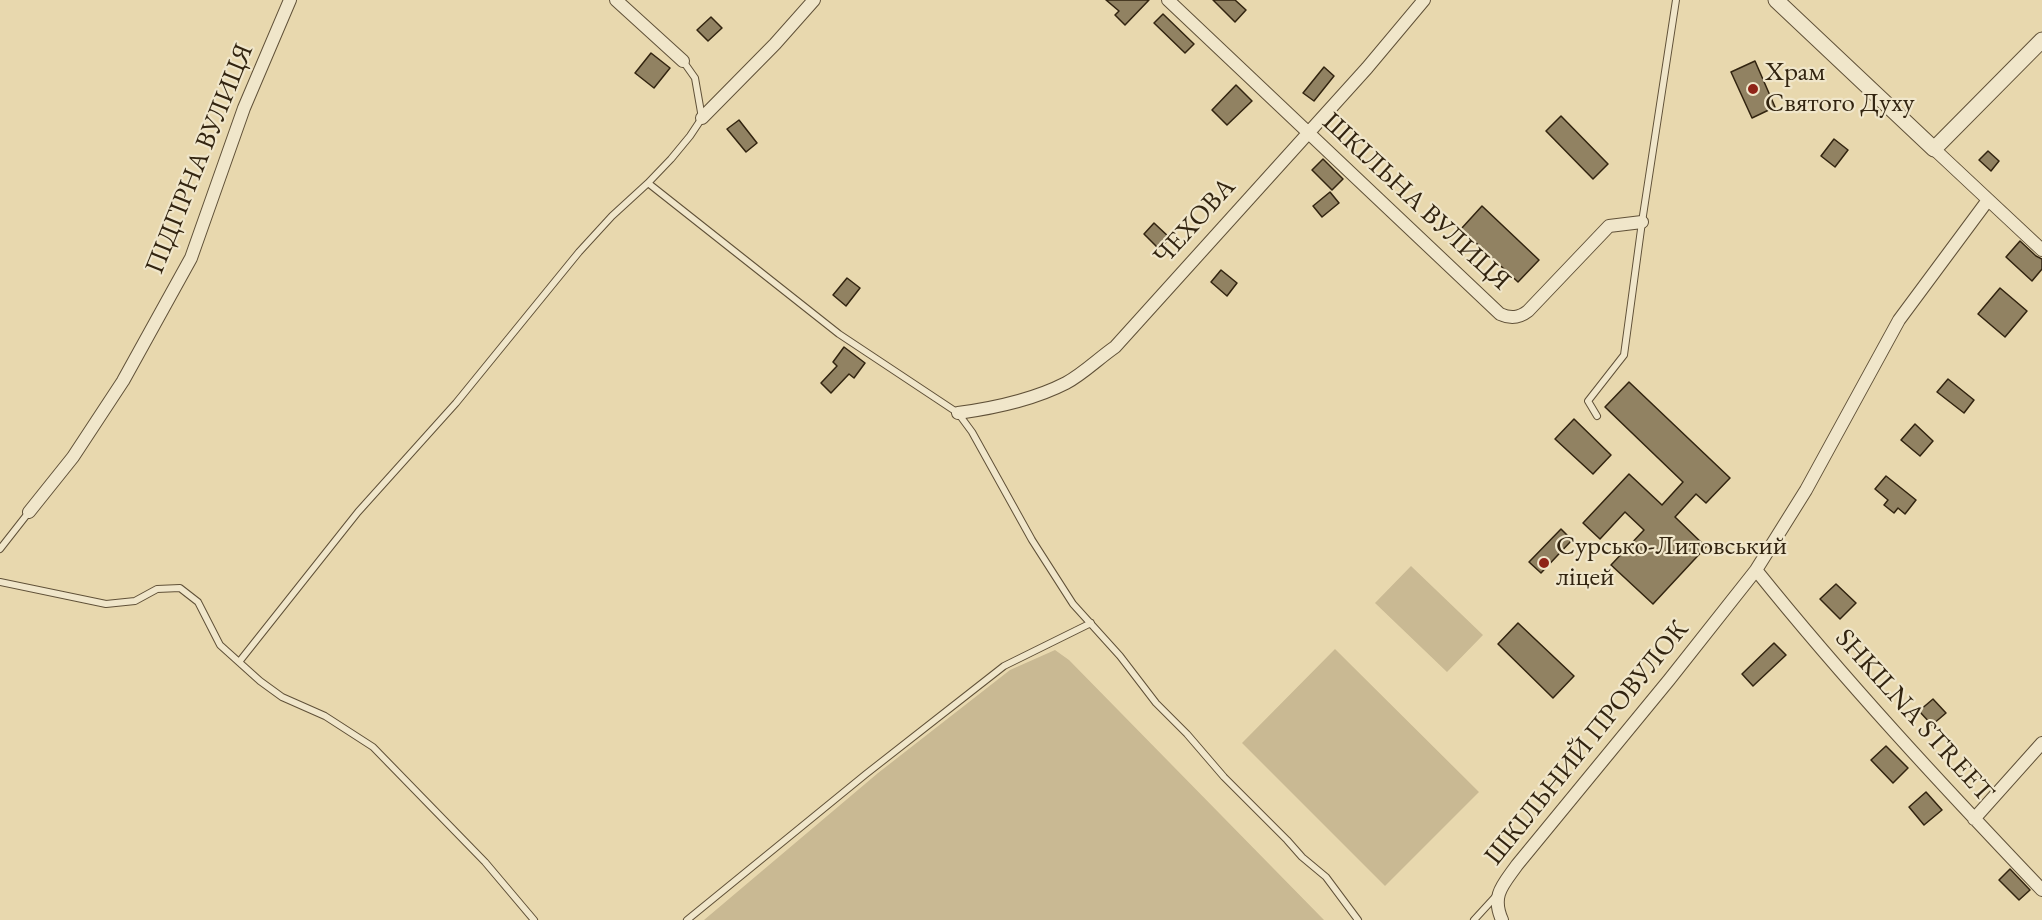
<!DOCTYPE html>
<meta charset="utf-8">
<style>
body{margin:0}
canvas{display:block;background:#e8d8ae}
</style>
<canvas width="2042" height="920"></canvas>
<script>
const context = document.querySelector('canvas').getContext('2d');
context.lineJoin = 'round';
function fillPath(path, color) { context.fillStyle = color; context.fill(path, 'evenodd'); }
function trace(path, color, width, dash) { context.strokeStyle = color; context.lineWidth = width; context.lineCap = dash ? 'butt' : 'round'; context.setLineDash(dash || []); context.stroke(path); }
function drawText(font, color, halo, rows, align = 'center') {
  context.font = font + ' "EB Garamond",serif'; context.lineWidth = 4.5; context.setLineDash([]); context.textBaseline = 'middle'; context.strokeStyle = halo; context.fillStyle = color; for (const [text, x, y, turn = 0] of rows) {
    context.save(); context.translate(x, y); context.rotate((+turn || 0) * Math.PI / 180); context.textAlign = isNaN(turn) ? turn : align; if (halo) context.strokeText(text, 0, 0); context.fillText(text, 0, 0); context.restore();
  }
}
const green = new Path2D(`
 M1411 566 1483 635 1447 672 1375 603Z
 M1335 649 1479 792 1385 886 1242 743Z
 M1055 650 1069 660 1324 920H704L878 773 1010 670Z`);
const building = new Path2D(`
 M1106 0H1149L1125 25 1115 15 1119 11Z
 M1213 0H1235L1246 10 1235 22Z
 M1163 14 1194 44 1185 53 1154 23Z
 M711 17 722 28 708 41 697 30Z
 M651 53 670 68 654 88 635 73Z
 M1755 61 1775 107 1752 118 1731 72Z
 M1324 67 1334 76 1314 101 1303 93Z
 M1236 85 1252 101 1227 125 1212 110Z
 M1561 116 1608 164 1593 179 1546 131Z
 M739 120 757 143 746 152 727 129Z
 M1834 139 1848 150 1835 167 1821 156Z
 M1988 151 1999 161 1991 171 1979 160Z
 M1323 159 1343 179 1332 190 1312 170Z
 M1330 192 1339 203 1322 217 1313 206Z
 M1482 206 1539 260 1518 282 1461 229Z
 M1154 223 1170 238 1159 249 1144 234Z
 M2020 241 2036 256 2042 259V269L2032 281 2006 257Z
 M1221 270 1237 283 1227 296 1211 282Z
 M847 278 860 288 846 306 833 295Z
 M2000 288 2027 311 2005 337 1978 314Z
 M844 347 865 363 854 378 849 374 831 393 821 383 837 366 833 362Z
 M1948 379 1974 400 1964 413 1937 392Z
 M1629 382 1730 478 1706 503 1696 494 1675 517 1706 547 1653 604 1611 565 1644 530 1625 512 1600 539 1583 523 1629 474 1662 505 1683 482 1605 407Z
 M1574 419 1611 455 1593 474 1555 439Z
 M1915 424 1933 441 1920 456 1901 440Z
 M1886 476 1916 500 1905 514 1898 508 1894 513 1884 505 1888 500 1875 489Z
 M1561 529 1572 540 1541 573 1529 562Z
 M1836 584 1856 603 1840 619 1820 599Z
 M1518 623 1574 676 1553 698 1498 644Z
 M1774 643 1786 655 1753 686 1742 674Z
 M1933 699 1946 713 1932 725 1919 711Z
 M1886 746 1908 768 1893 783 1871 760Z
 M1926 792 1942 810 1924 825 1909 807Z
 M2010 869 2030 890 2019 900 1999 880Z`);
const service = new Path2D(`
 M648 183 839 334 958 413 972 432 1032 540 1073 604 1120 656 1156 703 1187 734 1224 777 1287 840 1302 857 1326 877 1358 920
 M1597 416 1588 401 1624 355 1642 222 1676 0
 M0 549 29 512
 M0 582 106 604 135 601 157 589 180 588 198 602 220 645 260 681 282 697 325 716 373 747 485 862 534 920
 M239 662 358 512 456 403 579 252 612 216 648 183 671 159 690 136 702 118 695 78 683 61
 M687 920 866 774 1004 666 1091 623
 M1474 920 1496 896`);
const minor = new Path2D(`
 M616 0 683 61
 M1168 0 1500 314C1511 319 1519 318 1528 311L1609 226 1642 222
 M702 118 775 44 814 0
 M1934 149 2042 250
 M958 413C995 408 1033 400 1066 383 1083 374 1099 358 1115 347L1367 68 1424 0
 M29 512 73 457 123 381 191 258 244 108 290 0
 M1756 570C1846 682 1943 786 2042 890
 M1974 819 2042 743
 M1502 920C1491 895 1503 885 1517 865L1669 680 1756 570 1806 490 1899 320 1988 200`);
const tertiary = new Path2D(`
 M1776 0 1934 149 2042 40`);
const markers = [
 [1753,89,6,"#8f2418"],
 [1544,563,6,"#8f2418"]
];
const poiNames = [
 ["Храм",1765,73],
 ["Святого Духу",1765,104],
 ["Сурсько-Литовський",1556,547],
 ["ліцей",1556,578]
];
const streetNames = [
 ["ПІДГІРНА ВУЛИЦЯ",200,159,-68],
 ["ШКІЛЬНА ВУЛИЦЯ",1416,202,43],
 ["ЧЕХОВА",1195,222,-48],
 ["SHKILNA STREET",1914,716,48],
 ["ШКІЛЬНИЙ ПРОВУЛОК",1587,743,-51]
];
fillPath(green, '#c9b993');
fillPath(building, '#918262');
trace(building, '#322410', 1.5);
trace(service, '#605138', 8);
trace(minor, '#605138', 14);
trace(tertiary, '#605138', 17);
trace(service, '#f0e6ca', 6);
trace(minor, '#f0e6ca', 12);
trace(tertiary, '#f0e6ca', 15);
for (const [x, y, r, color] of markers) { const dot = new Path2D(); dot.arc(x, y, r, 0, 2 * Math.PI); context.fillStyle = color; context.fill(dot); trace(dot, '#f0e6ca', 2); }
drawText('27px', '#322410', '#f0e6ca', poiNames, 'left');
drawText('27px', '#322410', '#f0e6ca', streetNames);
</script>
